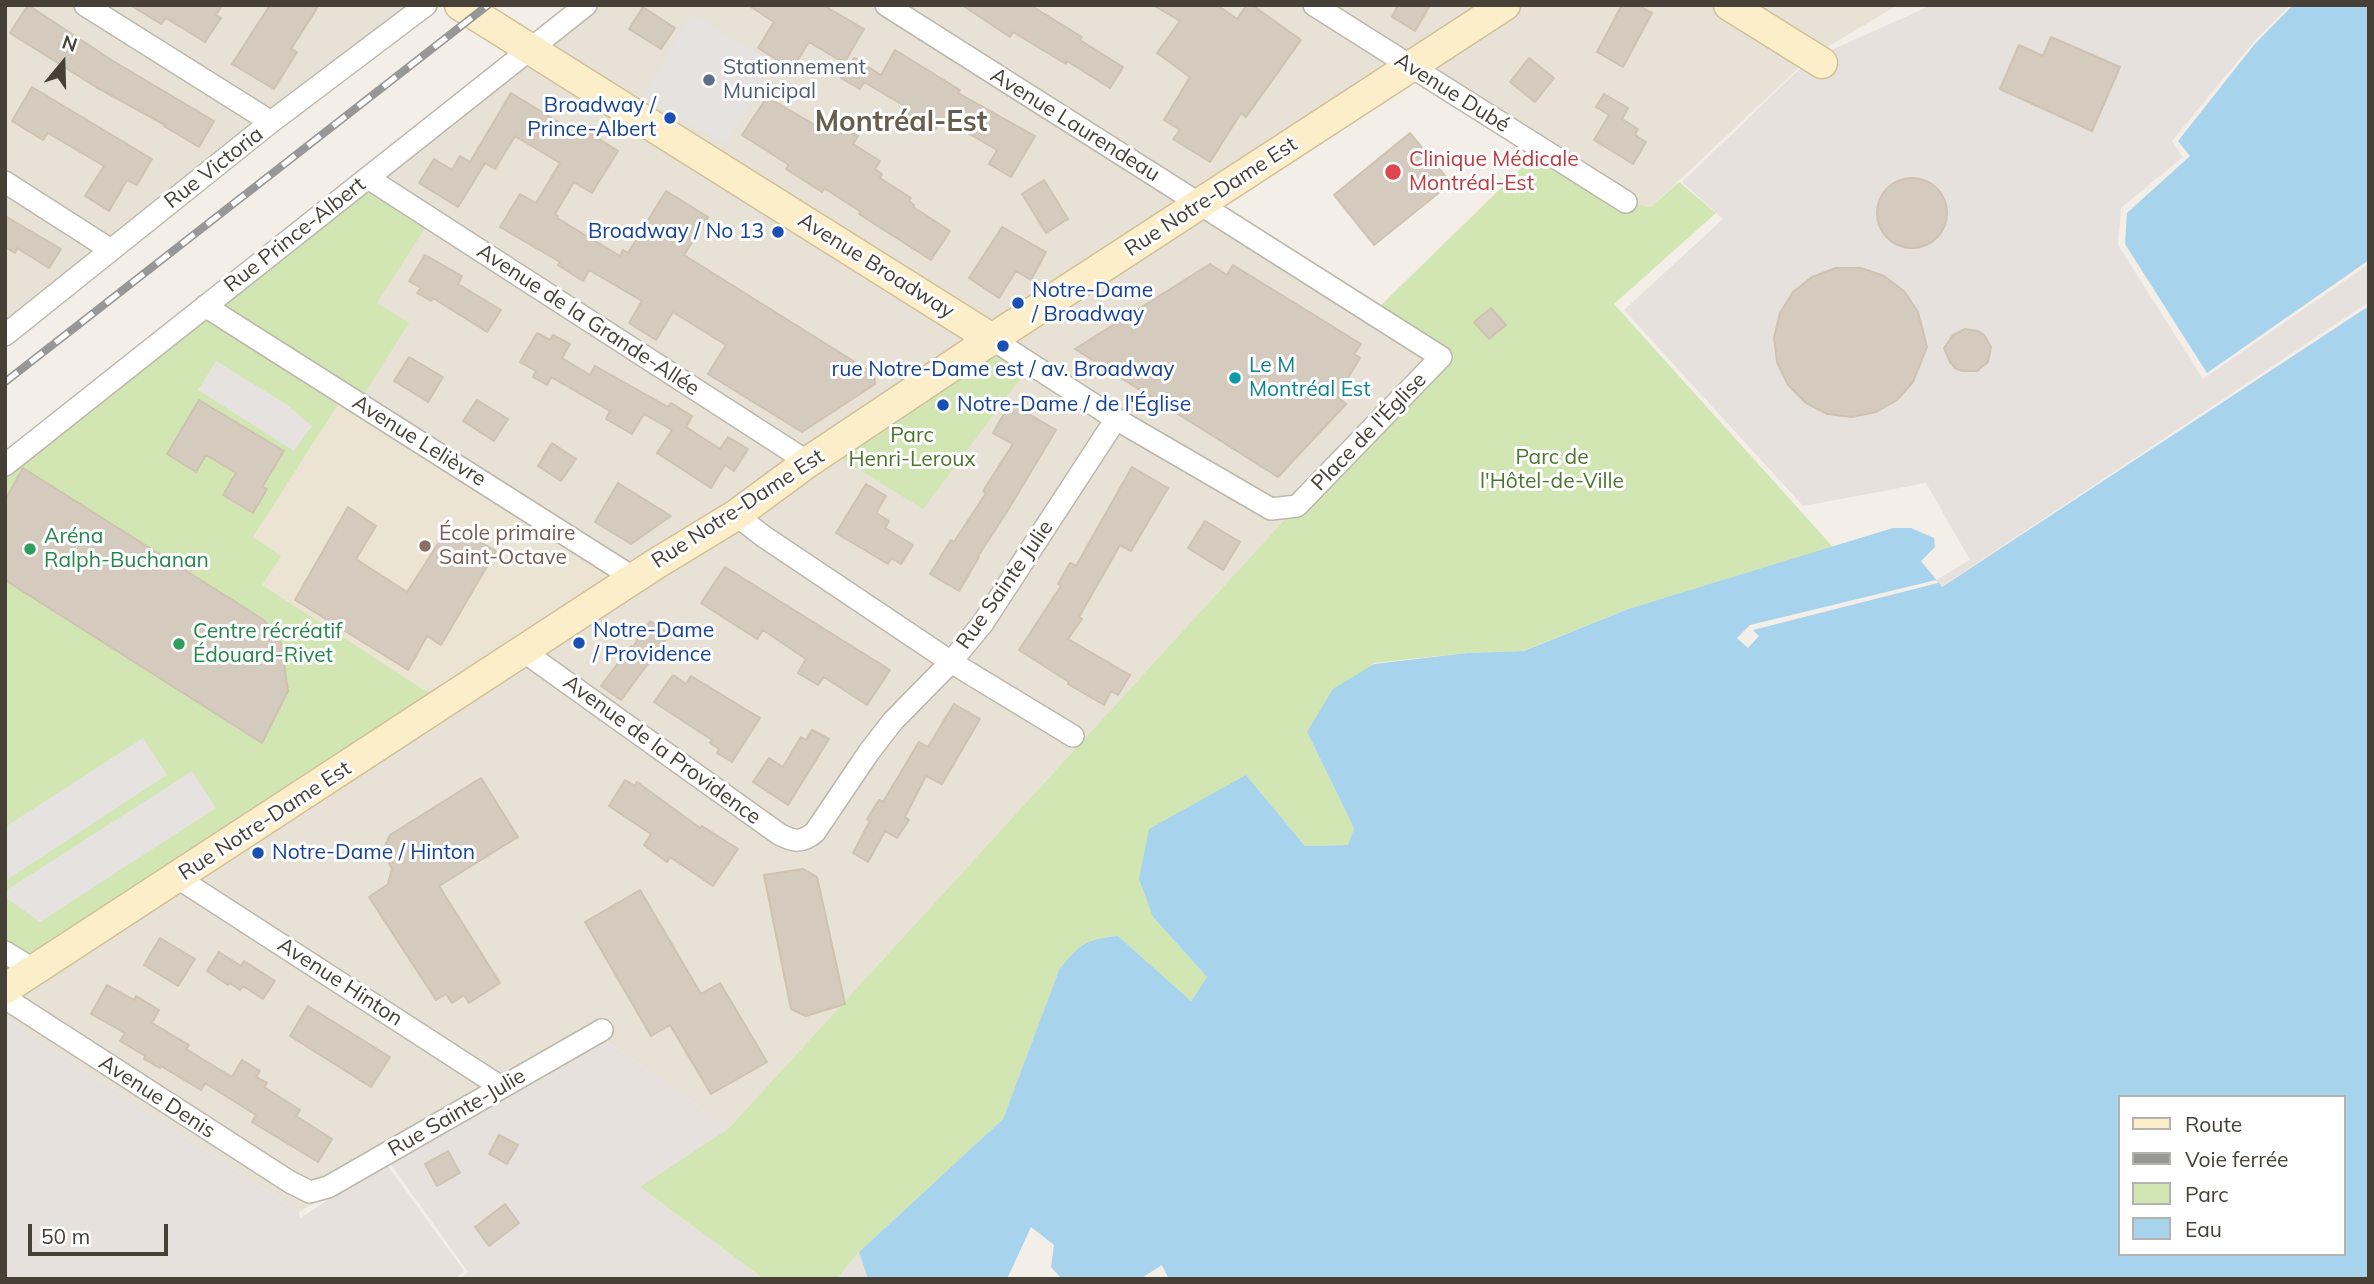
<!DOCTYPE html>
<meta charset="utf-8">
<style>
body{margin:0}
#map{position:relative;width:2374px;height:1284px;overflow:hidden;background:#f3efe8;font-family:Mulish,sans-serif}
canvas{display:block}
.frame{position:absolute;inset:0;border:7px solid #464037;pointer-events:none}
.legend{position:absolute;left:2118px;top:1095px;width:228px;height:161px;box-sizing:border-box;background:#fff;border:2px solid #b5b3af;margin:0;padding:9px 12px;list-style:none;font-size:21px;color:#464037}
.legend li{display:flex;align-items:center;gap:14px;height:35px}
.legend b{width:35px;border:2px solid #b5b3af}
.north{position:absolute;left:28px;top:28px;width:70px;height:70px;-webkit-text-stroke:5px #fff;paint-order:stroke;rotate:19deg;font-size:19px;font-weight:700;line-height:28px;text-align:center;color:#464037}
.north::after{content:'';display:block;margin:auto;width:24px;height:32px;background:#464037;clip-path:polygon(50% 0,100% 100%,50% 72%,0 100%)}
.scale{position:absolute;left:28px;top:1224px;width:140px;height:32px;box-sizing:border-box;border:4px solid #464037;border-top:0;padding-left:9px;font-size:21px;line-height:24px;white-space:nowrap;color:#464037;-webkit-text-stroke:5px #fff;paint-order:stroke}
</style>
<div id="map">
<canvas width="2374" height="1284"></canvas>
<div class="frame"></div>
<ul class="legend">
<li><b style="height:9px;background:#fceec9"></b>Route</li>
<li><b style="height:9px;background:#979797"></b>Voie ferrée</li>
<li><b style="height:19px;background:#d1e6b3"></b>Parc</li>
<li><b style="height:19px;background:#a7d3ed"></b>Eau</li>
</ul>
<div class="north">N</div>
<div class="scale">50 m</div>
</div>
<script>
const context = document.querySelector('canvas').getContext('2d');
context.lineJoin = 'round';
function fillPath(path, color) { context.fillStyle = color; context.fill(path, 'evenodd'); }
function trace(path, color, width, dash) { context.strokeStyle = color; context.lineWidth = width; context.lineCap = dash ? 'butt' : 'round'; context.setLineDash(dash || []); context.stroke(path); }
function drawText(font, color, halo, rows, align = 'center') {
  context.font = font + ' Mulish,sans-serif'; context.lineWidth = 6; context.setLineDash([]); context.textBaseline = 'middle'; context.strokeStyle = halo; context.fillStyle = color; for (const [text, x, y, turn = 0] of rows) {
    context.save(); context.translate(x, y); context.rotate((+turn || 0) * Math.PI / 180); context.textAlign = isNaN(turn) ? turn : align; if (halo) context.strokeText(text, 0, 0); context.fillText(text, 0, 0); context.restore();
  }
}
const residential = new Path2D(`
 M5 5H428L5 337Z
 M586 5H1898L1809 58 1651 207 1626 202 1411 66 1201 204 1441 357 1297 506 729 1128 601 1037 299 1212 5 1017V1004L359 402 376 304 431 219 368 178Z`);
const industrial = new Path2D(`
 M1932 5H2290L2252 44 2172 141 2183 157 2121 208 2118 245 2203 379 2369 264V302L1941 587 1936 580 1970 560 1926 483 1803 506 1624 310 1723 219 1682 182 1809 60Z
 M5 1017 299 1212 300 1218 385 1162 464 1271 455 1279H5Z
 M601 1037 729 1128 640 1187 764 1279H460L468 1272 389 1162Z
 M859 1252 868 1279H837Z`);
const education = new Path2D(`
 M345 394 634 578 444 703 262 585 253 537Z`);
const green = new Path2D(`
 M1541 149 1626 202 1651 207 1679 182 1716 213 1614 304 1833 547 1628 609 1523 651 1467 653 1374 663 1307 732 1354 828 1348 845 1305 846 1246 775 1153 917 1207 977 1191 1001 1118 936C1086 939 1079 944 1059 970L1003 1119 859 1252 837 1279H764L640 1187 729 1128 1297 506 1441 358 1373 313Z
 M368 178 431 219 377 303 409 323 359 402 345 394 253 537 281 556 262 585 444 703 34 970 5 952V465Z
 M992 339 1031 364 923 509 828 450Z`);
const parking = new Path2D(`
 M692 14 775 64 726 145 643 95Z
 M216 361 286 404 312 426 294 451 198 390Z
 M143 738 167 775 5 881V827Z
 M192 771 216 808 40 922 5 897V891Z`);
const water = new Path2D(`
 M2293 5H2369V260L2207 373 2125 244 2127 213 2190 156 2178 141 2254 45Z
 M2369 306V1279H1169L1162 1265 1140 1279H1062L1051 1267 1054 1245 1031 1227 1007 1279H868L859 1252 1003 1119 1059 970C1079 944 1086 939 1118 936L1191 1001 1207 977 1153 917 1139 879 1149 829 1246 775 1305 846 1348 845 1354 828 1307 732 1333 689 1374 664 1467 653 1524 651 1628 609 1893 528H1911L1934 538 1935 547 1921 561 1942 587ZM2120 1097H2344V1254H2120Z`);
const pier = new Path2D(`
 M1936 580 1938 583 1753 630 1759 636 1748 648 1737 638 1750 625Z`);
const building = new Path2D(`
 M28 5 113 61 214 121 199 147 164 126 165 125 96 87 10 33Z
 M130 5H222L216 15 221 18 205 42 166 18 161 24Z
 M270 5H319L291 49 297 52 274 89 232 64Z
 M748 5H823L864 29 844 63 809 42 792 69 758 48 774 22Z
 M962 5H1030L1082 37 1080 40 1123 67 1110 88 1067 61 1066 64 1013 32 1010 37Z
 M1153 5H1217L1237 19 1247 5H1252L1301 40 1246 117 1241 113 1210 162 1173 139 1180 130 1164 120 1190 77 1157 53 1180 21Z
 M1398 5H1430L1415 31 1392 17Z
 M1622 5H1637L1652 13 1623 67 1597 52Z
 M643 7 675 28 661 49 629 29Z
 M2051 37 2120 67 2092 131 2000 89 2019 45 2043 56Z
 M895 50 960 90 958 93 1035 136 1011 177 989 164 997 150 942 118 934 131 905 113 908 108 864 82 860 89 841 78 854 58 881 75Z
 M1529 58 1554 78 1535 102 1510 82Z
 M32 87 152 159 137 185 127 180 109 211 85 196 104 166 48 133 43 140 12 121Z
 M511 93 578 134 582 128 618 151 592 193 574 182 555 214 558 216 557 218 620 256 623 250 628 253 666 191 708 217 684 255 874 374 875 384 802 432 708 374 726 345 673 312 656 340 629 323 642 301 589 270 583 281 558 265 560 262 500 227 520 194 536 203 560 163 515 136 495 169 485 163 458 207 419 183 434 159 452 170 460 156 470 162Z
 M1604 94 1628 108 1622 119 1638 129 1635 135 1646 142 1633 164 1594 140 1609 115 1596 107Z
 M767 97 815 125 821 116 858 136 853 144 880 161 875 169 882 174 880 178 911 198 909 201 914 205 913 207 950 231 931 260 859 214 861 212 824 188 822 192 786 169 789 165 742 135Z
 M1410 133 1451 183 1374 245 1334 195Z
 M1877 213a35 35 0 1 1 70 0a35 35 0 1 1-70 0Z
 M1044 180 1068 219 1046 233 1022 194Z
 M5 216 61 249 49 268 17 248 15 253 5 247Z
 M1002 227 1046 252 1031 280 1016 271 999 298 969 278Z
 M425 255 462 276 458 284 501 310 487 332 433 298 431 301 417 293 421 288 409 281Z
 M1210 264 1227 275 1233 265 1361 344 1354 354 1360 358 1337 396 1346 404 1278 477 1075 349Z
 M1836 268H1861L1884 276 1904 291 1918 312 1927 347 1913 382 1897 400 1876 412 1852 417 1827 414 1806 403 1788 385 1777 362 1774 338 1780 313 1793 292 1812 277Z
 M1491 308 1506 325 1489 339 1474 322Z
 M1965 329 1978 331 1984 335 1991 347 1988 362 1977 371H1962L1955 368 1950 362 1944 348 1953 335Z
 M537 333 550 340 553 335 570 344 562 358 590 375 595 366 668 407 671 403 692 416 686 427 720 449 728 437 748 449 734 471 725 465 711 488 657 453 672 430 644 414 632 434 606 419 610 411 551 377 547 385 533 377 536 371 520 362Z
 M409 357 443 377 428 402 394 381Z
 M199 400 284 451 262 487 267 489 253 513 223 495 236 473 206 455 196 472 167 454Z
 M477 400 508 419 494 441 463 421Z
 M1010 403 1056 430 1008 510 978 556 979 557 959 591 930 574 951 540 954 542 986 493 983 491 1013 444 993 433Z
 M552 443 576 459 561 481 538 466Z
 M1132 467 1168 488 1131 551 1120 545 1079 617 1082 619 1068 639 1130 675 1118 695 1111 691 1104 705 1068 684 1069 682 1019 650 1061 586 1058 584 1070 563 1076 566Z
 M23 468 264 620 281 643 288 691 262 743 5 580V500Z
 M618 483 671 516 631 544 595 522Z
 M866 484 886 496 876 513 889 521 885 528 913 545 901 564 891 558 888 564 836 533Z
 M348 507 376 526 356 559 407 592 450 525 496 551 441 645 427 636 408 670 295 600Z
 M1205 521 1240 542 1223 570 1188 548Z
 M725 567 890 670 867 705 824 677 818 685 798 673 806 659 763 630 757 639 701 603Z
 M650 621 670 634 621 700 601 686 631 646 633 647Z
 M673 675 686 684 691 676 760 718 732 762 717 753 719 749 710 743 712 740 654 702Z
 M954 704 980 719 942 784 926 776 905 817 909 820 897 838 885 831 868 862 853 853 870 821 867 819 879 800 883 802 919 742 928 747Z
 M812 730 829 739 788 805 753 782 769 758 783 767 801 737 806 740Z
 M481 778 518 837 439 886 500 983 469 1003 464 995 452 1003 446 994 436 1000 369 897 388 884 392 869 383 850 390 835Z
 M625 780 635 786 637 782 700 828 702 826 738 849 713 886 670 857 667 862 644 845 651 834 609 806Z
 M803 869 817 877 845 1004 806 1016 791 1009 764 875Z
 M640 890 701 994 720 983 767 1062 711 1094 670 1025 651 1036 585 922Z
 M160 938 195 959 178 986 144 965Z
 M219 952 241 966 244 961 275 981 263 999 243 986 240 990 230 983 228 985 207 971Z
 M107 985 134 1000 136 996 159 1010 152 1023 189 1045 186 1049 232 1077 242 1060 260 1071 256 1077 267 1083 264 1087 300 1110 296 1116 332 1139 318 1162 252 1122 256 1115 205 1083 201 1090 161 1066 160 1068 144 1059 145 1056 120 1041 125 1033 91 1014Z
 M308 1006 390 1057 371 1087 290 1036Z
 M499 1135 518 1145 507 1164 489 1154Z
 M448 1151 460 1173 437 1186 425 1164Z
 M505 1204 519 1223 489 1246 475 1227Z`);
const street = new Path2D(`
 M85 5 271 122
 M886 5 1441 357 1297 506 1271 509 1116 419 992 339
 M1314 5 1626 202
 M368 178 808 462
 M5 182 111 250
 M205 306 634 578
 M5 335 271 122 426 5
 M5 465 586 5
 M736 515 763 536 951 662 1073 736
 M523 651 779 834C794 842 802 843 815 832L869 752 893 721 951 662 983 623 1116 419
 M178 878 501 1087
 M5 952 34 970
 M5 998 290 1182 310 1192 328 1187 602 1030`);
const secondary = new Path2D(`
 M460 5 992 339
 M1729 5 1822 63
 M5 989 654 565 736 515 808 462 992 339 1505 5`);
const rail = new Path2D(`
 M5 382 488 5`);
const markers = [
 [709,80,7,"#5c6f8a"],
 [670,118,7,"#1a4fb4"],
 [1393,172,9,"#e0444e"],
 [778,232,7,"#1a4fb4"],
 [1018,303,7,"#1a4fb4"],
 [1003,346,7,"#1a4fb4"],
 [1235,378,7,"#0f9aa8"],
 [943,405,7,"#1a4fb4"],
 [425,546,7,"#8d6e63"],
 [30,549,7,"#2e9e5b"],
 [579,643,7,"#1a4fb4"],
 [179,644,7,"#2e9e5b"],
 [258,853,7,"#1a4fb4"]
];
const serviceNames = [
 ["Stationnement",723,68],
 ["Municipal",723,92]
];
const streetNames = [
 ["Avenue Dubé",1452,93,32],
 ["Avenue Laurendeau",1075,125,32],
 ["Rue Victoria",214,168,-38],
 ["Rue Notre-Dame Est",1211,197,-33],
 ["Rue Prince-Albert",295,235,-38],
 ["Avenue Broadway",876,266,32],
 ["Avenue de la Grande-Allée",588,320,33],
 ["Place de l'Église",1369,432,-46],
 ["Avenue Lelièvre",419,441,32],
 ["Rue Notre-Dame Est",738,509,-33],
 ["Rue Sainte Julie",1005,585,-55],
 ["Avenue de la Providence",662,750,36],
 ["Rue Notre-Dame Est",265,821,-33],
 ["Avenue Hinton",340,982,33],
 ["Avenue Denis",157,1097,33],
 ["Rue Sainte-Julie",457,1113,-30]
];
const transitNames = [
 ["Broadway /",656,106,"right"],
 ["Prince-Albert",656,130,"right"],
 ["Broadway / No 13",764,232,"right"],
 ["Notre-Dame",1032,291],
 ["/ Broadway",1032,315],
 ["rue Notre-Dame est / av. Broadway",1003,370,"center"],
 ["Notre-Dame / de l'Église",957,405],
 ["Notre-Dame",593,631],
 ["/ Providence",593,655],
 ["Notre-Dame / Hinton",272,853]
];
const healthNames = [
 ["Clinique Médicale",1409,160],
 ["Montréal-Est",1409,184]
];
const cultureNames = [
 ["Le M",1249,366],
 ["Montréal Est",1249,390]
];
const parkNames = [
 ["Parc",912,436],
 ["Henri-Leroux",912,460],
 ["Parc de",1552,458],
 ["l'Hôtel-de-Ville",1552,482]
];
const educationNames = [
 ["École primaire",439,534],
 ["Saint-Octave",439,558]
];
const leisureNames = [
 ["Aréna",44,537],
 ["Ralph-Buchanan",44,561],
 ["Centre récréatif",193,632],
 ["Édouard-Rivet",193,656]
];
const districtNames = [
 ["Montréal-Est",901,123]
];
fillPath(residential, '#e7e1d6');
fillPath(industrial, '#e6e1dd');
fillPath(education, '#ece4d3');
fillPath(green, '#d1e6b3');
fillPath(parking, '#e5e2e0');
fillPath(water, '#a7d3ed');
fillPath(pier, '#f3efe8');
fillPath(building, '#d4cbbe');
trace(building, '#cfc2b1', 2);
trace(street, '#beb7ab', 24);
trace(secondary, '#d1c099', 33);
trace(street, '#fff', 21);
trace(secondary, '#fceec9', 30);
trace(rail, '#979797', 8);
trace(rail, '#fff', 5, [16]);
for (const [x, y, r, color] of markers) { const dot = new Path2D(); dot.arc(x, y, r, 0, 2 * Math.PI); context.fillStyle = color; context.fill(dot); trace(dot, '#fff', 2.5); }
drawText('21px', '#4e5e75', '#fff', serviceNames, 'left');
drawText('21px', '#464037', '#fff', streetNames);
drawText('21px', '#164399', '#fff', transitNames, 'left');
drawText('21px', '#be3a42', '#fff', healthNames, 'left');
drawText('21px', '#0d838f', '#fff', cultureNames, 'left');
drawText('21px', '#4b762c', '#fff', parkNames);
drawText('21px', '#785e54', '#fff', educationNames, 'left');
drawText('21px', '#27864d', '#fff', leisureNames, 'left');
drawText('bold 28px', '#695d4f', '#fff', districtNames);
</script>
